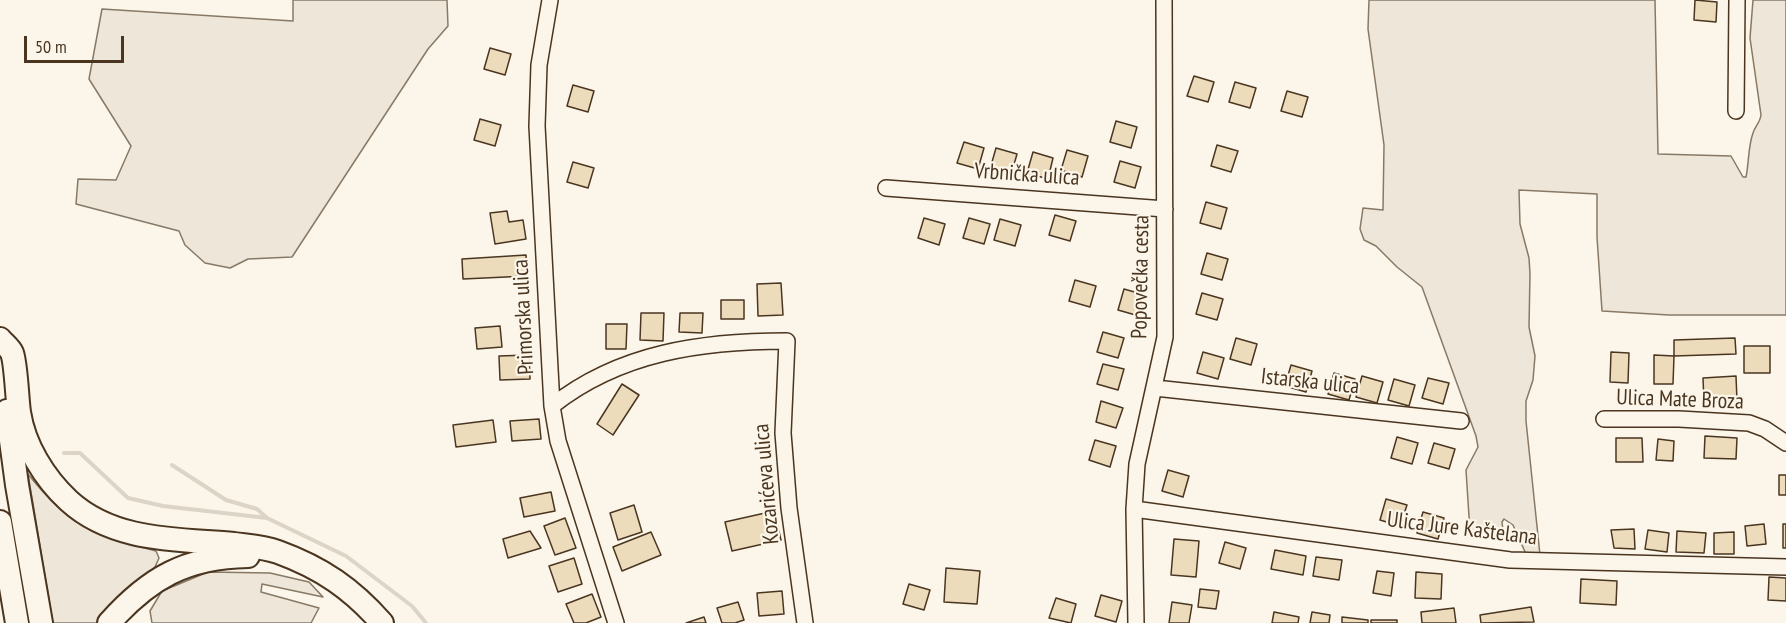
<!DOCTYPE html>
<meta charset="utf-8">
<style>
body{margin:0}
#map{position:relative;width:1786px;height:623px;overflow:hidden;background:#fbf6e9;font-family:"PT Sans Narrow",sans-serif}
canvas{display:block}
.scale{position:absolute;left:24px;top:36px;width:100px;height:27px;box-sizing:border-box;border:3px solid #4a3520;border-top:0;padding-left:8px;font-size:18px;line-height:21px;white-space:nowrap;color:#4a3520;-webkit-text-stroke:4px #fbf6e9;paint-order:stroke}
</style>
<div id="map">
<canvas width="1786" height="623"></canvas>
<div class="scale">50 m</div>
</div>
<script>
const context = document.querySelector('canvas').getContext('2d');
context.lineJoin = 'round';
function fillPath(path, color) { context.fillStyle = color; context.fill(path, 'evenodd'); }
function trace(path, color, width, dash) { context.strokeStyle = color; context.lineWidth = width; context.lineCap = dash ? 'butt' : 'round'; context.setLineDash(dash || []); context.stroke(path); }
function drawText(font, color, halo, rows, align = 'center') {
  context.font = font + ' "PT Sans Narrow",sans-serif'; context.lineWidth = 4.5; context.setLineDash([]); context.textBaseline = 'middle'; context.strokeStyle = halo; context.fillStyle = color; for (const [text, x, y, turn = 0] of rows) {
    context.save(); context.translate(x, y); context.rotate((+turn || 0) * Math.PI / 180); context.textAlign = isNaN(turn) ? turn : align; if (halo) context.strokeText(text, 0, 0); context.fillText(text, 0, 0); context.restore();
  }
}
const green = new Path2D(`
 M293 0H447L448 26 428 49 292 257 248 259 230 268 205 263 185 245 179 231 76 204 78 179 116 180 131 146 89 79 102 9 293 21Z
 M1369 0H1655L1658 154 1731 156 1743 177H1746C1749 163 1748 147 1753 133 1755 126 1760 123 1761 115L1750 38 1753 0H1786V315H1669L1602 311 1597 237V194L1519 190 1520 224 1529 258 1530 274 1529 327 1535 356 1533 380 1526 401V421L1540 555 1526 554 1513 525 1504 519 1502 522 1504 539 1480 537 1470 532 1466 470 1478 447 1476 436 1422 287 1397 267 1376 246 1364 240 1360 229 1363 208 1383 210 1384 145 1368 29Z
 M28 474C69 526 94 535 156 551L159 558 155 567 119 598 99 623H53Z
 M208 572 270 573 309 582 323 597 262 584 261 592 319 608 311 623H152L150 611 162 591Z`);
const stream = new Path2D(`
 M64 453H80L128 498 163 506 267 518 346 556 412 606 426 623
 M172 465 226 500 257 509 267 518`);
const building = new Path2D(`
 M1695 0 1717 2 1716 22 1694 20Z
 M490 48 511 54 505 75 484 69Z
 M1194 76 1214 82 1208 102 1187 96Z
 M1235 82 1256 88 1250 108 1229 102Z
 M573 85 594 91 588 112 567 106Z
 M1287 91 1308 97 1302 117 1281 111Z
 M480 119 501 125 495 146 474 140Z
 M1116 121 1137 127 1131 148 1110 142Z
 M964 142 984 148 978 169 957 163Z
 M1217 145 1238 151 1231 172 1211 166Z
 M996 148 1017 154 1011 175 990 169Z
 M1067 150 1088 156 1082 177 1061 170Z
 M1033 152 1053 158 1048 179 1027 173Z
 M1120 161 1141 167 1135 188 1114 182Z
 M573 162 594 168 588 188 567 182Z
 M1206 202 1227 208 1221 229 1200 223Z
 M507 211 509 222 523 220 526 239 495 244 490 213Z
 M1055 215 1076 221 1070 241 1049 235Z
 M924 218 945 224 939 245 918 238Z
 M969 218 990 224 984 244 963 238Z
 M1000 219 1021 225 1015 246 994 240Z
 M1207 253 1228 259 1222 280 1201 274Z
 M526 255 527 276 463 279 462 259Z
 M1075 280 1096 286 1090 307 1069 301Z
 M781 283 783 315 758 316 757 284Z
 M1124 289 1145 295 1139 316 1118 310Z
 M1202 293 1223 299 1217 320 1196 314Z
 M721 300H744V319H721Z
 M641 313H664L663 341 640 340Z
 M680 313H703L702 333 679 332Z
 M606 324H627L626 349H606Z
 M500 326 502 347 477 349 475 328Z
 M1103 332 1124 338 1118 358 1097 352Z
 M1236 338 1257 344 1251 365 1230 359Z
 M1735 338 1736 354 1674 356V340Z
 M1744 346H1770V373H1744Z
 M1203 352 1224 358 1218 379 1197 373Z
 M1611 352 1629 353 1628 383 1610 382Z
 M529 355 530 379 500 380 499 356Z
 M1654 355 1674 356 1673 384H1654Z
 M1103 364 1124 369 1118 390 1097 384Z
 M1291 365 1312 371 1306 392 1285 386Z
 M1334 373 1355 379 1349 400 1328 394Z
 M1362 376 1383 382 1377 403 1356 397Z
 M1736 376 1737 401 1704 403 1703 378Z
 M1428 378 1449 383 1443 404 1422 398Z
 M1394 379 1415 385 1409 406 1388 400Z
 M622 384 639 395 613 435 597 424Z
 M1101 401 1123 408 1116 428 1096 422Z
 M539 419 541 439 512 441 510 421Z
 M493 420 496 442 456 447 453 425Z
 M1705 436 1737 438 1736 459 1704 458Z
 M1397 437 1418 443 1412 464 1391 458Z
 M1616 438H1642L1643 462H1616Z
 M1658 439 1674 441 1673 461 1656 460Z
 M1095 440 1116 446 1110 467 1089 460Z
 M1434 443 1455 449 1449 469 1428 463Z
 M1168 470 1189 476 1183 497 1162 491Z
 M1779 475H1786V495H1779Z
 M551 492 555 511 524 517 520 498Z
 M1386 499 1407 505 1400 526 1380 520Z
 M634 505 642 532 618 540 610 513Z
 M774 511 781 540 732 551 725 522Z
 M1423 512 1444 518 1438 539 1417 533Z
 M565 518 576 548 555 555 544 526Z
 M1764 524 1766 544 1747 546 1745 526Z
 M1783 524H1786V548H1783Z
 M1634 529 1635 549 1614 548 1611 530Z
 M1648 530 1669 533 1667 552 1645 549Z
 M530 531 541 548 508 558 503 539Z
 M1677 531 1706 533 1704 553 1676 552Z
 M651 532 661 555 622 571 613 547Z
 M1734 532V554H1714V533Z
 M1174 539 1199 541 1196 577 1171 575Z
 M1225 542 1246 548 1240 569 1219 563Z
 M1275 550 1306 556 1303 575 1271 569Z
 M1316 557 1342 560 1339 580 1313 576Z
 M574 558 582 584 558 592 549 566Z
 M946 568 980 571 977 604 944 602Z
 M1377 571 1394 573 1391 596 1373 593Z
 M1416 572 1442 574 1441 599 1415 598Z
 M1769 577 1786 578V601L1768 600Z
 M1581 579 1617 581 1616 605 1580 603Z
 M909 584 930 590 924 610 903 604Z
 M1200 589 1219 591 1216 609 1198 607Z
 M782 591 784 614 759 616 757 593Z
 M592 594 601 617 586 623H574L566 604Z
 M1101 595 1122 601 1116 622 1095 616Z
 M1056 598 1076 604 1071 623 1049 618Z
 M738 602 744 620 735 623H722L717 608Z
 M1172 602 1192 605 1189 623H1169Z
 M1531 607 1534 622 1481 623 1480 615Z
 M1454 608 1456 623H1422L1421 612Z
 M1274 612 1299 617 1298 623H1272Z
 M1312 612 1330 615 1329 623H1310Z
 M704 617 706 623H686Z
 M1342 617 1368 620V623H1342Z
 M1371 620H1397V623H1371Z`);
const minor = new Path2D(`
 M550 0 539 65 537 126 552 406 558 441 616 623
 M1736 111 1737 0
 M886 188 1165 209
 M1155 388 1461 421
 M552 406C620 352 703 341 787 341L783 433 789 508 805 623
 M1604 419H1679L1749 423 1765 429 1786 443
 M1134 509 1510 560 1786 567
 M1136 623 1134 509 1137 464 1165 337 1164 0`);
const highway = new Path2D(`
 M0 339C3 343 10 348 12 353 16 363 17 398 19 412 24 445 44 478 69 501 114 542 177 539 234 544 248 546 264 547 278 552 322 568 352 589 382 623
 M7 411 17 485 41 623
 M0 522 17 623
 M109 623C149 578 186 557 248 556`);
const streetNames = [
 ["Vrbnička ulica",1027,175,4],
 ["Popovečka cesta",1141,277,-89],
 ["Primorska ulica",524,317,-93],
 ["Istarska ulica",1310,382,6],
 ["Ulica Mate Broza",1680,400,2],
 ["Kozarićeva ulica",767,484,-95],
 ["Ulica Jure Kaštelana",1462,529,7]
];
fillPath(green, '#ede6d9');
trace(green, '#887966', 1.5);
trace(stream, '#dcd4c6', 4);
fillPath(building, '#ecdcbc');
trace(building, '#4a3520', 1.5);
trace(minor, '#4a3520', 18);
trace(highway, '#4a3520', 26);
trace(minor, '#fbf6e9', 15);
trace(highway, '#fbf6e9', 22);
drawText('22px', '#4a3520', '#fbf6e9', streetNames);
</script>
